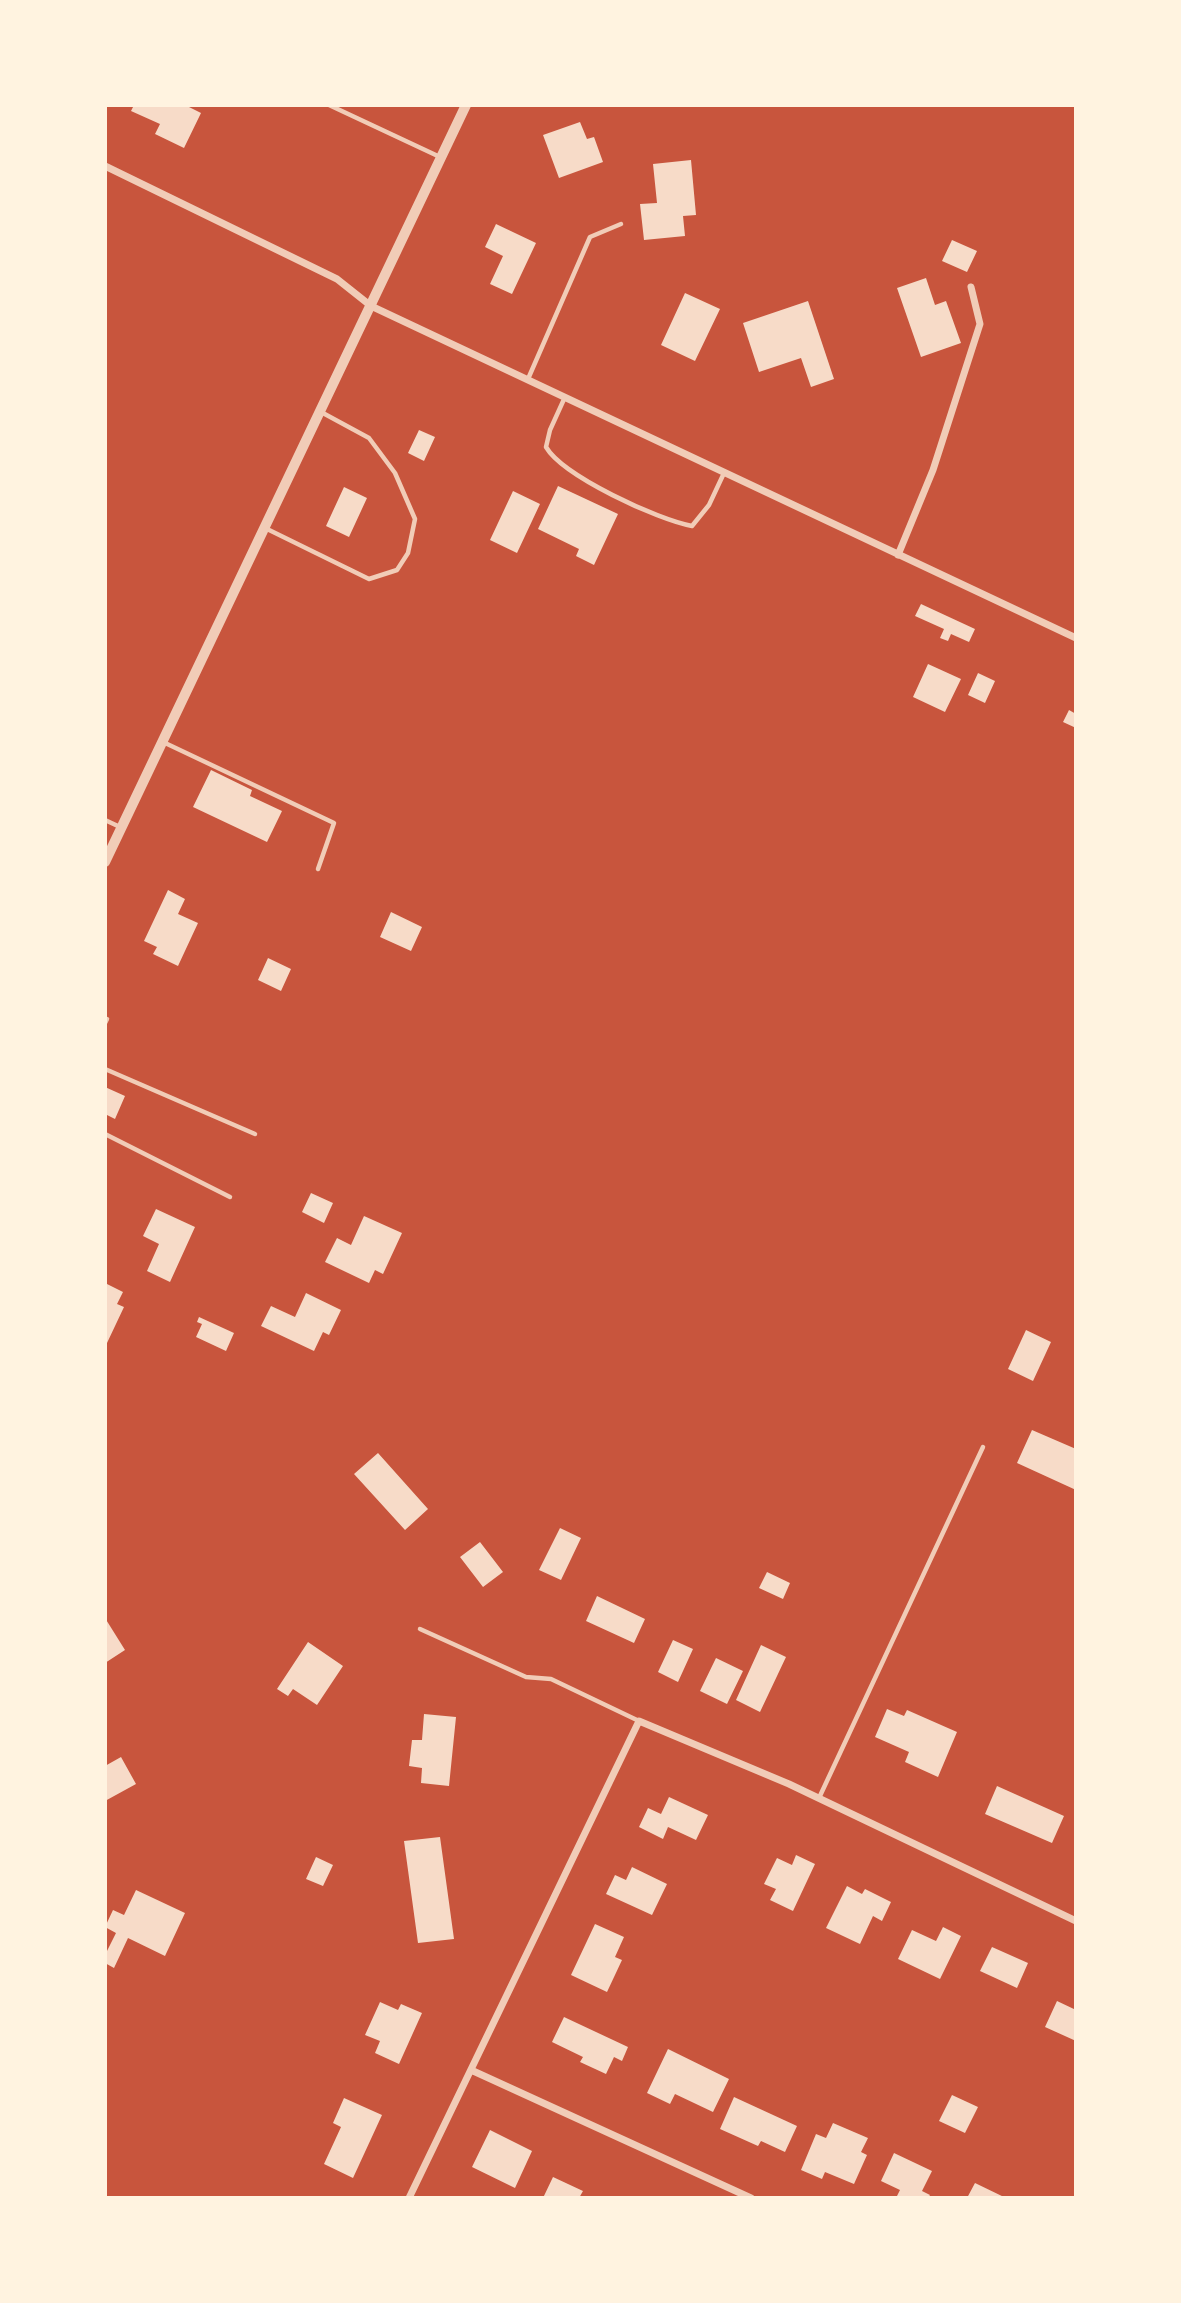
<!DOCTYPE html>
<style>
body{margin:0}
#map{position:relative;width:1181px;height:2303px;overflow:hidden;background:#c8553d;font-family:"Space Grotesk",sans-serif}
canvas{display:block}
.frame{position:absolute;inset:0;border:107px solid #fff3e0;pointer-events:none}
</style>
<div id="map">
<canvas width="1181" height="2303"></canvas>
<div class="frame"></div>
</div>
<script>
const context = document.querySelector('canvas').getContext('2d');
context.lineJoin = 'round';
function fillPath(path, color) { context.fillStyle = color; context.fill(path, 'evenodd'); }
function trace(path, color, width, dash) { context.strokeStyle = color; context.lineWidth = width; context.lineCap = dash ? 'butt' : 'round'; context.setLineDash(dash || []); context.stroke(path); }
const building = new Path2D(`
 M134 105H185L201 113 184 148 155 134 160 124 131 111Z
 M580 122 587 139 594 137 603 162 559 178 543 135Z
 M691 160 696 215 683 216 685 236 644 240 640 204 657 203 653 164Z
 M496 224 536 243 512 294 490 284 503 256 485 247Z
 M952 240 977 251 967 272 942 261Z
 M926 278 935 305 946 301 961 343 921 357 897 288Z
 M685 293 720 309 695 361 661 345Z
 M808 301 834 379 811 387 801 358 759 372 743 323Z
 M419 430 435 437 424 461 408 453Z
 M558 486 618 514 594 565 576 556 579 549 538 529Z
 M344 487 367 498 349 537 326 526Z
 M513 491 540 504 517 553 490 540Z
 M921 604 975 629 969 642 951 634 948 641 940 638 944 629 915 616Z
 M928 664 961 679 945 712 913 697Z
 M978 673 995 681 985 703 968 695Z
 M1069 710 1076 714V728L1063 722Z
 M211 770 252 790 250 796 282 811 267 842 193 807Z
 M168 890 185 899 178 914 198 923 178 966 153 954 157 947 144 941Z
 M391 912 422 927 411 951 380 937Z
 M268 958 291 969 281 991 258 980Z
 M105 1087 125 1096 115 1119 105 1114Z
 M311 1193 333 1203 324 1223 302 1212Z
 M156 1209 195 1227 170 1282 147 1271 159 1244 143 1236Z
 M364 1216 402 1233 383 1274 375 1270 369 1283 325 1262 337 1238 351 1245Z
 M105 1283 123 1292 117 1304 124 1307 107 1343Z
 M306 1293 341 1310 329 1335 323 1332 314 1351 261 1326 271 1306 295 1317Z
 M199 1317 234 1333 226 1351 196 1337 202 1324 197 1322Z
 M1026 1330 1051 1342 1033 1381 1008 1369Z
 M1032 1430 1076 1449V1490L1017 1463Z
 M378 1453 428 1509 405 1530 354 1474Z
 M560 1528 581 1538 561 1580 539 1570Z
 M480 1542 503 1572 483 1587 460 1557Z
 M767 1572 790 1583 783 1599 759 1588Z
 M597 1596 645 1619 634 1643 586 1621Z
 M105 1618 125 1650 105 1663Z
 M673 1640 693 1649 678 1682 658 1672Z
 M308 1642 343 1666 317 1705 293 1689 288 1696 277 1689Z
 M761 1645 786 1657 760 1712 736 1700Z
 M716 1658 743 1671 727 1704 700 1691Z
 M887 1709 904 1716 907 1710 957 1732 938 1777 905 1762 909 1752 875 1737Z
 M424 1714 456 1717 449 1786 421 1783 422 1768 409 1766 412 1740H422Z
 M121 1757 136 1784 105 1801V1766Z
 M997 1786 1064 1816 1052 1843 985 1814Z
 M669 1797 708 1815 696 1840 668 1827 663 1839 639 1827 648 1808 661 1814Z
 M440 1837 454 1939 418 1943 404 1841Z
 M796 1855 815 1864 793 1911 770 1900 776 1889 764 1884 777 1858 792 1865Z
 M316 1857 333 1865 323 1886 306 1879Z
 M632 1867 667 1884 652 1915 606 1894 615 1875 626 1880Z
 M847 1886 862 1894 865 1889 891 1902 882 1921 873 1916 860 1944 826 1928Z
 M136 1890 185 1913 165 1956 128 1938 114 1968 105 1963V1955L116 1933 105 1927 113 1910 124 1915Z
 M595 1924 624 1937 615 1957 622 1960 607 1992 571 1975Z
 M943 1927 961 1936 940 1979 898 1959 912 1930 936 1941Z
 M992 1947 1028 1963 1017 1988 980 1971Z
 M1057 2001 1076 2010V2041L1045 2027Z
 M380 2002 398 2010 401 2004 422 2013 399 2064 375 2053 380 2041 365 2035Z
 M564 2017 628 2047 622 2061 614 2057 606 2074 580 2062 583 2057 552 2042Z
 M668 2049 729 2079 713 2112 675 2094 670 2104 647 2093Z
 M952 2095 978 2107 965 2133 939 2121Z
 M734 2097 797 2126 785 2152 761 2141 758 2146 720 2129Z
 M344 2098 382 2115 353 2178 324 2164 341 2127 333 2123Z
 M833 2123 868 2138 861 2152 867 2155 854 2184 825 2172 822 2179 801 2170 816 2134 826 2138Z
 M490 2130 532 2151 515 2188 472 2167Z
 M894 2153 932 2171 922 2191 930 2195 928 2198H896L900 2190 881 2181Z
 M553 2177 583 2191 579 2198H543Z
 M975 2183 1006 2198H967Z`);
const service = new Path2D(`
 M329 105 440 157
 M528 379 590 237 621 224
 M565 397 550 430 546 447C563 476 658 520 692 526L709 505 724 473
 M265 528 369 579 397 570 408 553 415 519 395 473 369 438 321 412
 M163 742 334 823 318 869
 M105 820 120 827
 M105 1023 107 1019
 M105 1069 255 1134
 M105 1134 230 1197
 M420 1629 526 1677 551 1679 639 1721
 M819 1798 983 1447`);
const minor = new Path2D(`
 M105 166 337 279 371 306 1076 638
 M898 555 933 470 980 324 971 287
 M471 2070 751 2198
 M409 2198 639 1721 789 1784 1076 1921`);
const tertiary = new Path2D(`
 M105 862 466 105`);
fillPath(building, '#f7dbc8');
trace(service, '#f1ccb7', 4.5);
trace(minor, '#f1ccb7', 7);
trace(tertiary, '#f1ccb7', 10);
</script>
